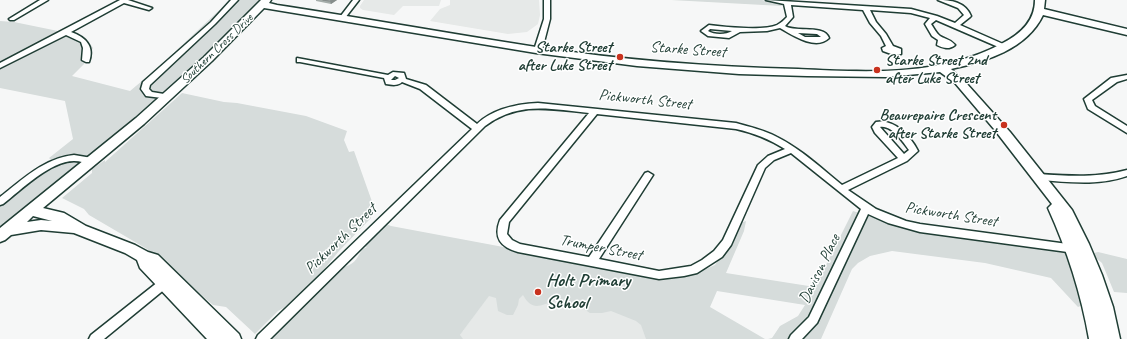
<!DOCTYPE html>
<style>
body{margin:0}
canvas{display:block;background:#f6f7f7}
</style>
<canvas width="1127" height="339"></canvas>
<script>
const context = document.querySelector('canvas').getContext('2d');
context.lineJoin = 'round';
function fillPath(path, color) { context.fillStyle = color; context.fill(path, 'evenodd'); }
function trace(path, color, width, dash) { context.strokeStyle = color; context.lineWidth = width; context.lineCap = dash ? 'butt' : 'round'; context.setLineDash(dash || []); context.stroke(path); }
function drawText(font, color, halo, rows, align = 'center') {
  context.font = font + ' Caveat,sans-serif'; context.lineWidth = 3; context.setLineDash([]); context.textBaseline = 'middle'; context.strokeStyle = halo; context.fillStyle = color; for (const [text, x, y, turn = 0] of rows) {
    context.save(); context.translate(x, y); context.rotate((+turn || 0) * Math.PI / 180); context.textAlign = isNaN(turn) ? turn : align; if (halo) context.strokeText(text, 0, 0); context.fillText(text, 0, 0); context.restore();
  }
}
const built = new Path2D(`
 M364 0H441L439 6H403L394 15 363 10 360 8V6Z
 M450 0H539L540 15 538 24 527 32 508 34 430 21 440 9 450 5Z
 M504 275 665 308 657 339H457Z`);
const green = new Path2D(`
 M230 0H259C207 55 150 106 92 155 62 180 32 206 0 229V202L40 172 67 158 51 160 49 158 73 139 65 101 0 88V21L14 22 58 31H69L86 38 93 48 85 63 72 76 130 91 161 65Z
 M671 0H762L780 4 782 6Z
 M182 93 224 102 237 103 306 116 347 131 344 140 349 152 354 151 375 210 370 213 371 218 339 251 321 273 285 307 278 311 255 334 226 307 213 305 147 249 89 215 84 209 62 198 92 173V169L105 160V162Z
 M853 211 911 230 1055 249 1068 254 1083 305 1078 307 1051 278 985 263 892 251 870 256 858 263 852 269 821 339H768L772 338 780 326 798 316 805 305 717 291 710 307 765 339H646L641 325 636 321 611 311 602 313H590L582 308H568L557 296 555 301C539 306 532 311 523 295L519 299 518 305 513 315H507L498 311 496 298 489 296 460 335 463 339H270L344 267C361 262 356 252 367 247L360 245 384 223 391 226 664 277 695 274 715 265 727 246 736 228 743 222 746 221 744 231 726 273 815 287Z
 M1098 252 1127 259V293L1114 292 1102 263 1096 258 1094 253Z`);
const street = new Path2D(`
 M40 0H48L14 20H10L9 19Z
 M120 0H128L152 8 149 10 124 3 71 32C85 37 95 46 89 62H86L82 60 83 48 81 42 66 35 0 68V63Z
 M231 0H238L215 24 150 85 149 89 152 92 170 95 171 97 170 99 146 96 141 89 143 82 211 22Z
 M353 0H359L345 18H341L340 17Z
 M544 0H550V19L542 50 538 52 534 50 544 19Z
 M766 0 911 9 937 16 955 23 964 15 958 8 938 0C951 0 965 2 971 16L970 17 960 25 1010 47 1006 49H1003L936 20 931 24C934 28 936 33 940 36 946 40 949 38 955 45 949 50 943 48 937 45L938 40 932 36 925 24 930 18 911 13 870 10 876 22 886 34 893 46 901 49V54L894 55 883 51 882 48 886 46 881 36 870 23 863 10 791 5 793 17 785 26C797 33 824 24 829 38 816 51 792 35 780 28L767 31 740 32 729 38 708 36 701 31 709 25C724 27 764 31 777 25 781 23 784 20 787 17L784 4ZM710 29 732 31C726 35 714 35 708 31ZM798 33 817 34 821 37H805Z
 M297 58 388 75 393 72 404 73 406 79 426 85 477 124C493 109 516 104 538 103L736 123C750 127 764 130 777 137 801 149 821 168 842 185L898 158 875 133 872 127 876 122C894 118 911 137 918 151L907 161 848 190 876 209 906 221 920 224 1075 245 1079 246 1080 249 1079 252 1075 253 920 232 888 223 868 214 817 323 802 339H789L791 335 809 317 861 209 791 153 774 160 765 168 731 245 722 257 697 273 684 276 659 279 518 252C501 247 493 238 500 220L589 113C550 109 519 101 485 126L270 339H256L258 335 472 129 420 89 402 82C398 86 392 85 386 84L384 78 300 62H297ZM395 76 399 78 395 80H391ZM597 114 736 129C754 133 769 139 785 149L768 156 758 165 723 240 714 251 702 260 691 266 659 271 599 259 653 175 648 172 645 173 589 257 520 244 512 240 507 234 509 222ZM880 127C892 125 903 142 909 150L904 154Z
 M1127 75V79L1117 82 1092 100 1095 106 1127 126V133L1088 109 1084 99 1111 78Z
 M74 155 92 158 96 161 92 164C86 163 80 161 74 161 50 161 21 190 3 204L0 205V197C22 180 44 158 74 155Z
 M1127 170V176C1098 186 1069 182 1039 180L1034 177 1039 174C1069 176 1097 178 1127 170Z
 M167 277 171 278 172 281 171 284 104 339H89L91 335 163 278Z`);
const secondary = new Path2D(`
 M261 0H271L269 3 277 5C364 18 450 34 536 47 623 60 711 67 798 69 866 72 939 77 1001 44 1019 35 1035 22 1035 0H1045L1044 9 1127 29V35L1043 15C1027 49 985 62 951 69L967 84 1010 132 1072 210 1089 244 1102 275 1113 307 1120 339H1089C1081 293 1067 250 1048 208L1052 204 994 129 955 83 940 72 886 77 807 76 739 74 637 66 536 53 264 8 212 61 144 124 43 208 64 213 86 226 135 245 148 252 158 255 239 334 241 339H207L140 268 137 260 125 253 74 233 41 230 11 235 5 240 0 242V228L136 118 204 57ZM33 216 52 221 41 220 27 222Z`);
const wall = new Path2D(`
 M316 0H337L331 4 316 1Z`);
const shadedWall = new Path2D(`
 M332 0H337L331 4 330 1Z`);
const building = new Path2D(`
 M323 0H332L330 1Z`);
const markers = [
 [620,57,4,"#c8321e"],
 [877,70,4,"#c8321e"],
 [1004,125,4,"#c8321e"],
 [538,292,4,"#c8321e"]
];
const farStreetnames = [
 ["Southern Cross Drive",217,49,-44]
];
const poiNames = [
 ["Starke Street",612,48],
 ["after Luke Street",612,66],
 ["Starke Street 2nd",885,61,"left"],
 ["after Luke Street",885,79,"left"],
 ["Beaurepaire Crescent",996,116],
 ["after Starke Street",996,134]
];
const streetNames = [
 ["Starke Street",688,50,4],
 ["Pickworth Street",645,100,6],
 ["Pickworth Street",951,215,9],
 ["Pickworth Street",341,239,-44],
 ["Trumper Street",601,248,11],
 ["Davison Place",820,269,-64]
];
const nearPoinames = [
 ["Holt Primary",546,281],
 ["School",546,303]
];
fillPath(built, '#e6e9e8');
fillPath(green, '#d6dcdb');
trace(street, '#1f3d34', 3);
trace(secondary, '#1f3d34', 3);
fillPath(street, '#fff');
fillPath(secondary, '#fff');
fillPath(wall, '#a5adaa');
fillPath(shadedWall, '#868d8b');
fillPath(building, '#c0c9c6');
trace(building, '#868d8b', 1);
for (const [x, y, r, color] of markers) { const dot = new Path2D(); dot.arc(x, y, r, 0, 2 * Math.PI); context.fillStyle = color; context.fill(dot); trace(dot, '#fff', 1.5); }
drawText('13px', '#1f3d34', '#fff', farStreetnames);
drawText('bold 16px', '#1f3d34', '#fff', poiNames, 'right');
drawText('16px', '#1f3d34', '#fff', streetNames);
drawText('bold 19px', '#1f3d34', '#fff', nearPoinames, 'left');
</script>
